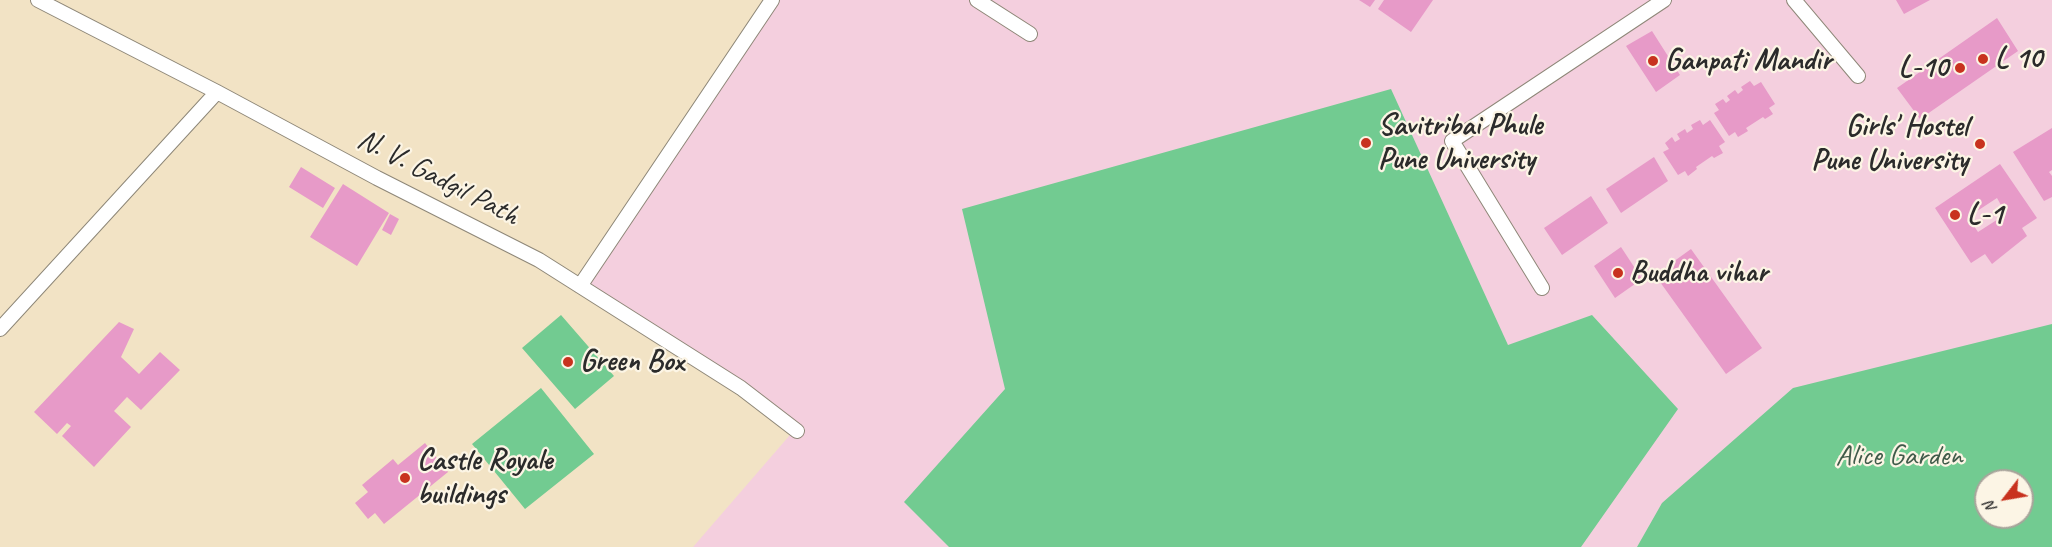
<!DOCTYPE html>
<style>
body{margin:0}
#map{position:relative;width:2052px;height:547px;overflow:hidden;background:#f2e3c5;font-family:Caveat,sans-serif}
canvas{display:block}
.north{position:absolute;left:1974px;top:469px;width:60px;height:60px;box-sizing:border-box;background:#fcf5e5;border:2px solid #a8a49b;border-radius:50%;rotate:239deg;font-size:16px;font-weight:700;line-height:24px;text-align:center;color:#2b2b2b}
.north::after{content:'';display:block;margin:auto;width:21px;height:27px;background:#c8321e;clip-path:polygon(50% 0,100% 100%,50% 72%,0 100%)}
</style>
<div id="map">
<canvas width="2052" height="547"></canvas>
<div class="north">N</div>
</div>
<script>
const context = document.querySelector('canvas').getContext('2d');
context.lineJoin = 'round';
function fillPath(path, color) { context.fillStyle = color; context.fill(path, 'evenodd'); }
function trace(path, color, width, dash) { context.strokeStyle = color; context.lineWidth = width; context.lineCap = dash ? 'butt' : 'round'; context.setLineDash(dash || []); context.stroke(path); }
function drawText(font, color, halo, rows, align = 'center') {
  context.font = font + ' Caveat,sans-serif'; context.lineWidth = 4.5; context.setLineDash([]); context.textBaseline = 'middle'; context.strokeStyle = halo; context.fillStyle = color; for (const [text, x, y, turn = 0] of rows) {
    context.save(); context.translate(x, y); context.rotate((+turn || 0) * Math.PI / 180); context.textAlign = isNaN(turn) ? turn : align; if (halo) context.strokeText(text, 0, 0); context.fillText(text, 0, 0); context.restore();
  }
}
const built = new Path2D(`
 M780 0H2052V547H693L796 428 580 286ZM1986 481H2022V517H1986Z`);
const green = new Path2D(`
 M1391 89 1508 345 1592 315 1678 409 1581 547H949L904 502 1005 389 962 209Z
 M561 315 614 376 575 409 522 348Z
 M2052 324V547H1637L1662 503 1793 388ZM1986 481H2022V517H1986Z
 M541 388 594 454 525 509 472 444Z`);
const building = new Path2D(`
 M1359 0H1375L1370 7Z
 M1384 0H1433L1411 32 1378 9Z
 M1896 0H1930L1904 14Z
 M1997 18 2018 51 1920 119 1897 88Z
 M1652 31 1680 75 1656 92 1626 46Z
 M1750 81 1754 86 1761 82 1775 104 1769 108 1773 114 1765 119 1763 117 1746 128 1748 131 1738 137 1735 132 1729 136 1714 113 1719 110 1715 104 1723 99 1726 103 1730 100 1727 96 1735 90 1738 94 1743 90 1741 87Z
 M1700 120 1703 125 1710 120 1725 142 1719 146 1723 153 1714 158 1712 156 1696 167 1697 169 1688 176 1685 171 1678 175 1663 152 1669 149 1665 143 1672 137 1675 142 1680 139 1677 134 1685 129 1687 133 1693 129 1691 125Z
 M2052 128V170L2049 172 2052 176V197L2044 201 2013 152Z
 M1654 157 1668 181 1621 213 1606 189Z
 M2000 164 2037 218 2022 228 2027 236 1992 264 1985 254 1971 263 1935 208ZM1997 198 2006 214 1978 232 1968 217Z
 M301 167 335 188 323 208 289 187Z
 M343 184 389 213 357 266 310 237Z
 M1591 196 1608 223 1562 255 1544 228Z
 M390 214 399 219 391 235 382 230Z
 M1621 247 1642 279 1615 298 1594 266Z
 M1691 249 1762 348 1726 374 1655 275Z
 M119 322 134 329 121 357 139 374 160 352 180 370 141 410 127 397 114 411 131 427 94 467 62 436 71 426 67 423 57 434 34 412Z
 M425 443 448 472 384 524 375 513 368 519 355 503 368 492 362 485 393 459 398 465Z`);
const street = new Path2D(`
 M38 0 217 92 377 178 539 260 741 388 797 431
 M977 0 1030 34
 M1794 0 1858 76
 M580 286 772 0
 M1542 288 1452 141 1664 0
 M0 329 217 92`);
const markers = [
 [1983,59,6,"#c8321e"],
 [1653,61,6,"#c8321e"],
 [1960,68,6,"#c8321e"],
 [1366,143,6,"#c8321e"],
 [1980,144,6,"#c8321e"],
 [1955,215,6,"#c8321e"],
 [1618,273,6,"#c8321e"],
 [568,362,6,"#c8321e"],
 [405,478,6,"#c8321e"]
];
const poiNames = [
 ["L 10",1995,59],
 ["Ganpati Mandir",1665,61],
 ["L-10",1948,68,"right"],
 ["Savitribai Phule",1378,126],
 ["Pune University",1378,160],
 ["Girls' Hostel",1968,127,"right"],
 ["Pune University",1968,161,"right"],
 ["L-1",1967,215],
 ["Buddha vihar",1630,273],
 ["Green Box",580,362],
 ["Castle Royale",417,461],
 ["buildings",417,495]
];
const streetNames = [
 ["N. V. Gadgil Path",438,178,27]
];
const parkNames = [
 ["Alice Garden",1899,456]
];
fillPath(built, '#f4cfde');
fillPath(green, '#72cb91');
fillPath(building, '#e79ac8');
trace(street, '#8e8778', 16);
trace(street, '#fff', 14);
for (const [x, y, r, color] of markers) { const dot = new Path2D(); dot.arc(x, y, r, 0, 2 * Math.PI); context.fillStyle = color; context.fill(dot); trace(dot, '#fcf5e5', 2); }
drawText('bold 30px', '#2b2b2b', '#fcf5e5', poiNames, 'left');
drawText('30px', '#2b2b2b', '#fcf5e5', streetNames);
drawText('30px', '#405b4a', '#fcf5e5', parkNames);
</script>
